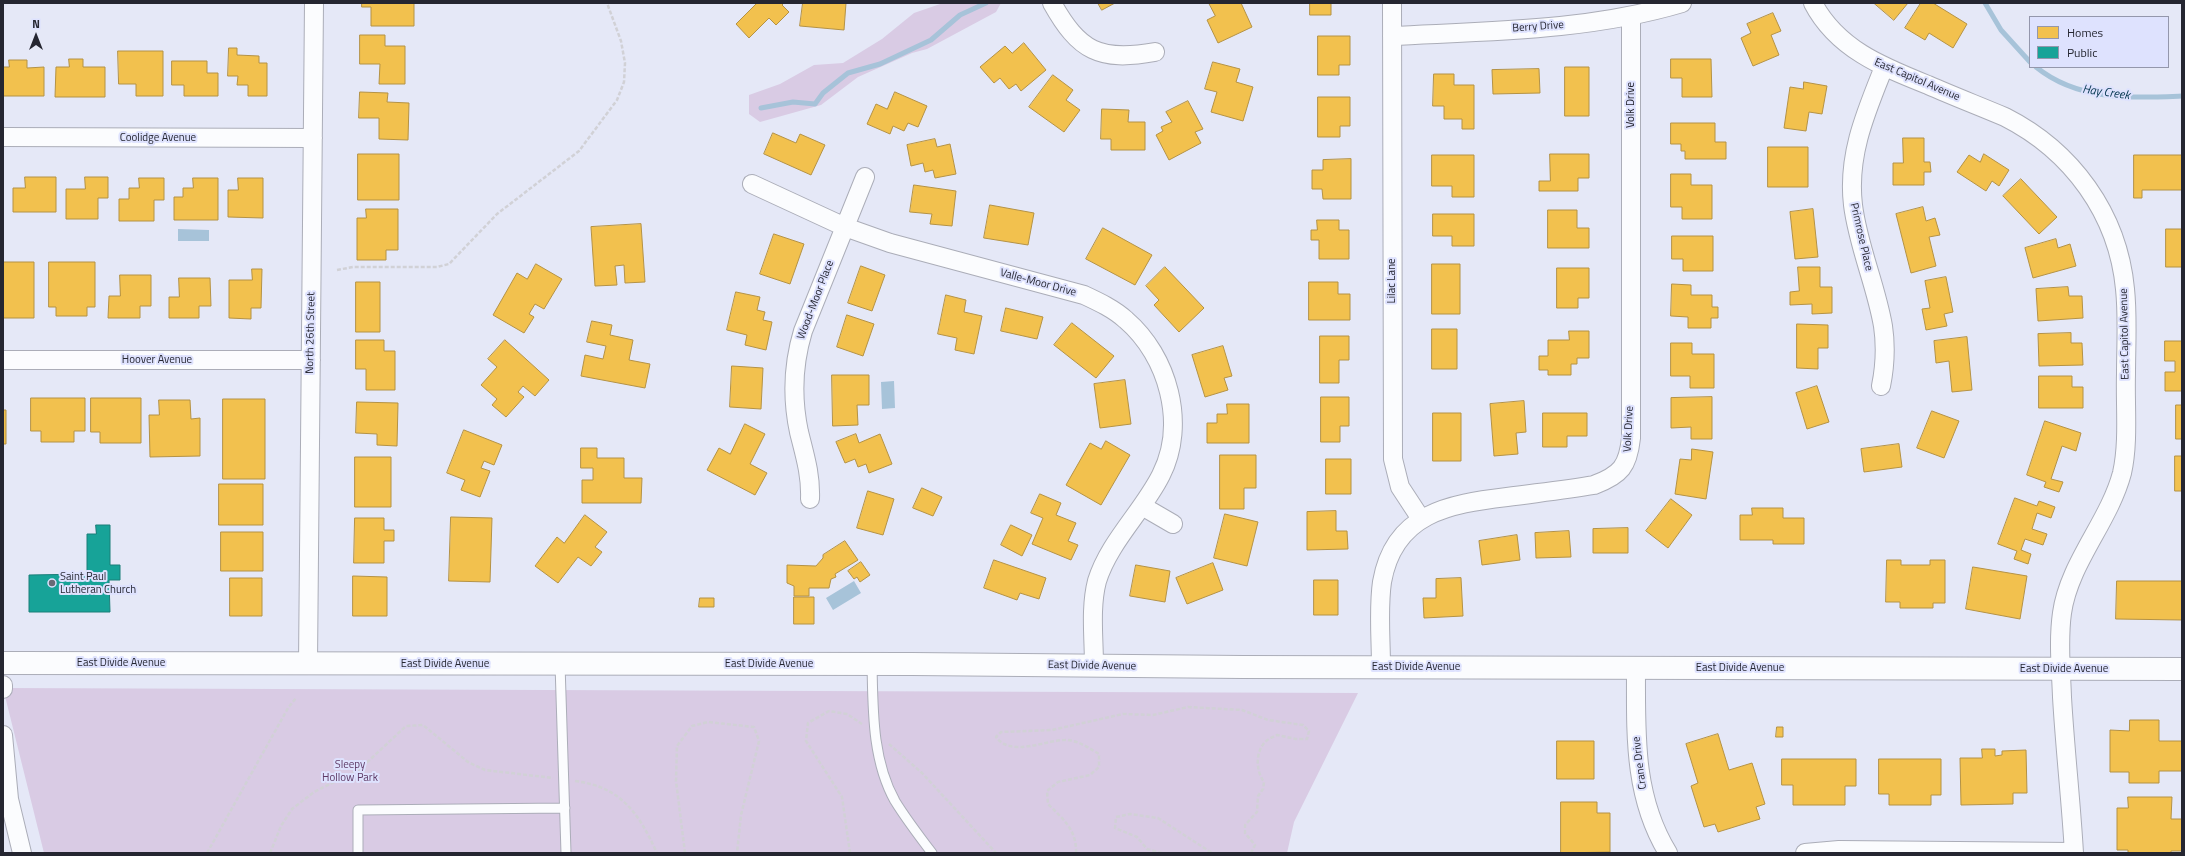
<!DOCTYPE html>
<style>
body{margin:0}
#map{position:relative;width:2185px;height:856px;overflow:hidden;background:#e5e8f7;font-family:"Titillium Web",sans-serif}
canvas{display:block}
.frame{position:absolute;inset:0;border:4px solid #252631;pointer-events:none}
.legend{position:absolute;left:2029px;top:16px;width:140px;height:52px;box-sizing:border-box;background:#dee2fe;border:1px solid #9497ac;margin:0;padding:5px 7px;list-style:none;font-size:12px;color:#252631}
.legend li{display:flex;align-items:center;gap:8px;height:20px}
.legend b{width:20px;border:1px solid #9497ac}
.north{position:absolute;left:16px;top:16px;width:40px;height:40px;-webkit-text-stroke:3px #dee2fe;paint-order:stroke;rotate:0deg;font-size:11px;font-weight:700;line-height:16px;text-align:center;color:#252631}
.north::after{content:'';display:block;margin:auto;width:14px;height:18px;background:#252631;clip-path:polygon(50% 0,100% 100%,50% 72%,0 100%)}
</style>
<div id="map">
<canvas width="2185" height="856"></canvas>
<div class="frame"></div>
<ul class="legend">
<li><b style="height:11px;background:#f2c14e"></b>Homes</li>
<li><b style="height:11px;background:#17a398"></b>Public</li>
</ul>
<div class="north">N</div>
</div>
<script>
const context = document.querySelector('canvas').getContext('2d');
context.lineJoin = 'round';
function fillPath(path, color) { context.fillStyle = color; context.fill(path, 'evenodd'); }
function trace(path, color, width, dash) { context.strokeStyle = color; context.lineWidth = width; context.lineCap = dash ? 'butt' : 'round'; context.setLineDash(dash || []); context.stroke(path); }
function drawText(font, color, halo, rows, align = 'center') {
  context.font = font + ' "Titillium Web",sans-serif'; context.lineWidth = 4; context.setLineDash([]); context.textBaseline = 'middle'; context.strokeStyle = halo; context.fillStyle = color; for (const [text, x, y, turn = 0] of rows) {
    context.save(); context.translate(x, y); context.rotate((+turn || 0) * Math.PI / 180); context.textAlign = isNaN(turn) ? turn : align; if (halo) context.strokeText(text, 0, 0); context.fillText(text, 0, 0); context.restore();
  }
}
const green = new Path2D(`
 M943 3H1001L996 12 927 49 912 53 858 77 821 105 760 122 749 114V95L780 84 814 65 843 63 882 39 914 13Z
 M3 688 1358 693 1294 822 1287 853H44Z`);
const water = new Path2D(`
 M178 229 209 230V241H178Z
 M894 381 895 408 882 409 881 382Z
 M854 581 861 593 833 610 826 598Z`);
const homes = new Path2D(`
 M362 3H414V26H371V7H362Z
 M754 3H784L782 5 789 12 776 25 769 18 749 38 736 24 756 4Z
 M803 3H846L844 30 800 26Z
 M1098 3H1115L1102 10Z
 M1209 3H1241L1252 27 1218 43 1207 20 1215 16Z
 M1310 3H1331V15H1310Z
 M1874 3H1908L1894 20Z
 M1921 3H1933L1967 24 1953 48 1929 33 1925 40 1905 28Z
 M1773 13 1781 31 1771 35 1779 55 1753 66 1741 38 1751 33 1747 24Z
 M360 35H385V46H405V84H379L380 64H360Z
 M1318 36H1350V65H1339V75H1318Z
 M1024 43 1046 70 1021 91 1016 84 1009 89 1000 78 994 83 980 67 1005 46 1012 53Z
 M229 48H237V55L259 56V63H267V96H248V85H237L238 76H228Z
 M118 51H163V96H136V84H119Z
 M69 59H83V67H105V97H55L56 67H69Z
 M1671 59H1711L1712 97H1682V78H1671Z
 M9 60H27V68L44 67V96H3V67H9Z
 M172 61H207V73H218V96H184V85H172Z
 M1213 62 1240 69 1236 82 1253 87 1243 121 1211 112 1217 92 1205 89Z
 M1565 67H1589V116H1565Z
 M1539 69 1540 93 1493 94 1492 70Z
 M1434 74H1454V85H1474V129H1462V119H1444V106H1433Z
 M1053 75 1073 90 1066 100 1080 110 1064 132 1029 107Z
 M1804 82 1827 86 1822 114 1809 112 1806 131 1784 128 1790 87 1803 89Z
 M360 92 388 93 387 102 409 103 408 140 379 139V118H359Z
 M895 92 927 106 918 127 908 123 904 131 893 126 890 134 867 124 876 104 887 109Z
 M1318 97H1350V126H1340V137H1318Z
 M1188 101 1203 129 1195 132 1201 143 1169 160 1156 135 1163 131 1161 127 1172 122 1166 112Z
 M1102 109 1129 110 1128 122H1145V150H1111V139H1101Z
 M1671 123H1715V142H1726V159H1685V151H1681V144H1671Z
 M773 133 796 143 800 134 825 145 811 175 764 154Z
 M1903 138H1924V162H1930L1931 172H1924V185H1893V163H1903Z
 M935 139 937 147 950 144 956 174 935 178 933 170 925 172 923 163 911 166 907 145Z
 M1768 147H1808V187H1768Z
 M358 154H399V200H358Z
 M1550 154H1589V178H1578V191H1539V181H1550Z
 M1984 154 2009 170 1999 186 1992 181 1986 191 1957 172 1969 155 1980 162Z
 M1432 155H1474V197H1452V186H1432Z
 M2134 155H2182V190H2142V198H2134Z
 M1351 159V199H1323L1322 189H1312V170H1323V160Z
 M1671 174H1691V185H1712V219H1682V207H1671Z
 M25 177H56V212H13V188H25Z
 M85 177H108V198H98V219H66V189H85Z
 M139 178H164V200H154V221H119V199H129V188H139Z
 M193 178H218V220H174V197H183V188H193Z
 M238 178H263V218L228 217V190H238Z
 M2021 179 2057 217 2039 234 2003 196Z
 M914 185 956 191 952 226 930 224 932 214 910 212Z
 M990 205 1034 213 1028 245 984 238Z
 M1923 207 1926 221 1935 218 1940 235 1929 237 1936 266 1911 273 1896 214Z
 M366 209H398V250H386V260H357V218H366Z
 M1813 209 1818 257 1795 259 1790 212Z
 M1548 210H1577V228H1589V248H1548Z
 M1433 214H1474V246H1452V236H1433Z
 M1317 220H1339V230H1349V259H1319V240H1311V230H1317Z
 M641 224 645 282 625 283 624 265 615 266 617 285 595 286 591 227Z
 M1103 228 1152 255 1135 285 1086 259Z
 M2166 229H2182V267H2166Z
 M774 234 804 244 790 284 760 274Z
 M1672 236H1713V271H1683V259H1672Z
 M2056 239 2058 248 2070 244 2076 266 2033 278 2025 248Z
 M3 262H34V318H3Z
 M49 262H95V307H87V316H56V307H49Z
 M536 264 562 279 544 309 535 304 529 314 534 317 524 333 493 315 517 273 527 279Z
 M1432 264H1460V314H1432Z
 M861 266 885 275 872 311 848 303Z
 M1165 267 1204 308 1179 332 1154 305 1159 300 1146 286Z
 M1798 267H1820V287H1832V313L1812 314V304L1790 305V292L1799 291Z
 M1557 268H1589V298H1578V308H1557Z
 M252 269H262L261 308H251V319L229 318V280H252Z
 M120 275H151V306H140V318H108L109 296H120Z
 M1946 277 1953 312 1944 314 1947 326 1926 330 1922 309 1930 308 1925 281Z
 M179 278H210L211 306H199V318H169V297H179Z
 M356 282H380V332H356Z
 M1309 282H1338V294H1350V320H1309Z
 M1672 284 1691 285V295H1712V307H1718V318H1711V328H1688V317L1671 316Z
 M2068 287 2069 296H2082L2083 318 2038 321 2036 289Z
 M736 292 760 297 757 310 765 312 763 320 772 322 766 350 745 345 747 335 727 330Z
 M946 295 966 300 964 312 982 316 974 354 955 350 957 338 938 334Z
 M1006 308 1043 317 1037 339 1001 331Z
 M847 315 874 324 863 356 837 347Z
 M592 321 612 325 610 335 633 340 629 360 650 364 645 388 581 376 585 355 603 359 606 346 587 342Z
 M1072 323 1114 356 1096 378 1054 345Z
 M1797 324 1828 325V348H1818V369L1797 368Z
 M1432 329H1457V369H1432Z
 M1569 331H1589V358H1577V364H1571V375H1548V370H1539V356H1548V340H1569Z
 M2071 333V343H2082L2083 365 2039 366 2038 334Z
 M1320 336H1349V360H1339V383H1320Z
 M1967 337 1972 390 1952 392 1949 361 1936 363 1934 341Z
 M356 340H384V351H395V390H366V369H356Z
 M505 340 549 380 535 396 523 386 518 392 524 397 506 417 492 405 497 399 481 385 497 367 488 359Z
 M2165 341H2182V391H2165V372H2175V361H2165Z
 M1671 343H1692V354H1714V388H1690V376H1671Z
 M1223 346 1232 376 1224 378 1228 390 1205 397 1192 355Z
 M732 366 763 368 761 409 730 407Z
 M832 375H869V405H857L858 425 833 426Z
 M2039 376H2072V387H2083V408H2039Z
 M1125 380 1131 424 1100 428 1094 384Z
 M1817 386 1829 422 1807 429 1796 393Z
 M1321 397H1349V426H1340V442H1321Z
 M1712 397V439H1691V427L1671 428V398Z
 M31 398H85V431H74V442H41V431H31Z
 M91 398H141V443H100V432H91Z
 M223 399H265V479H223Z
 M159 400H190L191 419 200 418V456L150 457 149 415H159Z
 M1524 401 1526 432 1516 433 1518 454 1494 456 1490 404Z
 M357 402 398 403 397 446 377 445V434L356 433Z
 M1227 404H1249V443H1207V423H1217V414H1227Z
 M2176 405H2182V439H2176Z
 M3 410H6V444H3Z
 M1932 411 1959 421 1944 458 1917 448Z
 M1433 413H1461V461H1433Z
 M1543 413H1587V436H1567V447H1543Z
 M2045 421 2081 433 2076 451 2062 446 2051 479 2063 482 2059 492 2044 487 2046 482 2027 475Z
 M745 424 765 434 750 464 767 473 755 495 707 470 719 448 730 454Z
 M464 430 502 445 494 465 484 461 481 468 490 471 480 497 461 490 465 480 447 473Z
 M856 434 859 443 880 434 892 464 869 473 866 464 858 467 855 459 845 463 836 442Z
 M1106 441 1130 455 1101 505 1066 485 1090 443 1101 449Z
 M1899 444 1902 467 1864 472 1861 449Z
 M581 448H597V458H624V478H642L641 503H582V480H593V468H581Z
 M1692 449 1713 452 1706 499 1675 494 1680 459 1691 460Z
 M1220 455H1256V488H1244V509H1220Z
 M2175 456H2182V491H2175Z
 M355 457H391V507H355Z
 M1326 459H1351V494H1326Z
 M219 484H263V525H219Z
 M922 488 942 497 933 516 913 508Z
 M868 491 894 499 883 535 857 528Z
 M1040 494 1061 503 1056 515 1076 523 1068 541 1078 545 1071 560 1032 544 1043 518 1031 513Z
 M2015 498 2037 506 2039 501 2055 507 2051 518 2037 513 2032 529 2047 534 2043 545 2025 539 2021 550 2031 554 2028 564 2014 559 2017 551 1998 544Z
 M1671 499 1692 515 1668 548 1646 531Z
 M1752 508H1783V518H1804V544H1773V540H1740V515H1752Z
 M1336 511V531H1347L1348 549 1307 550V512Z
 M1225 514 1258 522 1247 566 1214 558Z
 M585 515 607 532 595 547 602 552 591 566 578 557 558 583 535 566 557 537 564 543Z
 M451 517 492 518 490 582 449 581Z
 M355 518H384V530H394V541H384V563H354Z
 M1011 525 1032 535 1022 556 1001 545Z
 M1628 528V553H1593V529Z
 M1569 531 1571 557 1536 558 1535 533Z
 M221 532H263V571H221Z
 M1517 535 1520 560 1482 565 1479 541Z
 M845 541 858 560 835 574 836 577 831 579 829 588H809V596H794V586L787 583V565L816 566 823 558V555Z
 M994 560 1046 578 1039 599 1020 593 1017 600 984 588Z
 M1887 560H1901V565H1930V560H1945V603H1933V608H1900V602H1886Z
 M861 562 870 575 860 582 857 577 854 579 848 571Z
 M1213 563 1223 590 1187 604 1176 578Z
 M1136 565 1170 571 1165 602 1130 596Z
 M1973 567 2027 576 2020 619 1966 609Z
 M353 576 387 577V616H353Z
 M230 578H262V616H230Z
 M1461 578 1463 616 1424 618 1423 598H1436V579Z
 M1314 580H1338V615H1314Z
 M2117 581H2182V620L2116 619Z
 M794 597H814V624H794Z
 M700 598H714V607H699Z
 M2130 720H2159V741H2182V771H2159V783H2129V772H2110V730L2129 731Z
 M1777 727H1783V737H1776Z
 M1718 734 1729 770 1752 763 1765 804 1756 807 1760 819 1718 832 1715 824 1704 827 1691 786 1698 783 1686 744Z
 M1557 741H1594V779H1557Z
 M1982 749H1995V756L2002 755V751L2026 750 2027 793H2013V804L1961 805 1960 758H1982Z
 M1782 759H1856V786H1845V805H1793V785H1782Z
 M1879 759H1941V795H1931V805H1889V794H1879Z
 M2128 797H2172L2171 819H2182V851H2171V853H2128V850H2117V808H2128Z
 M1561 802H1597V813H1610V852L1561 853Z`);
const public = new Path2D(`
 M96 525H110V565H120V580H109L110 612H29V575L87 574V534H96Z`);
const stream = new Path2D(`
 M1985 3 2001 30 2030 62
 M2036 67C2078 101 2131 98 2182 96
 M761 108 793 102 815 104 823 93 848 73 880 64 931 40 960 15 986 3`);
const path = new Path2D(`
 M337 270 353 267H437L449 264 497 214 579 151 617 100 624 82 625 63 621 41 607 3
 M889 744 922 773 996 853
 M575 781C622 787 639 814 657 853
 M207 853 288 708 296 698
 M270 853 281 826 292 809 314 792 360 769 406 726 423 725 468 762 485 770 553 778
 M685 853 676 781 677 746 692 726 708 722 754 727 759 741 741 815 737 853
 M850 853 842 797 806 741 808 723 829 711 847 714 862 724
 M1076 853C1077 830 1063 819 1048 804L1047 791 1058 782 1090 775 1099 767V754C1089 748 1079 741 1067 740 1048 739 1011 758 996 737L1001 732 1052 730 1123 714 1153 715 1188 707 1242 710 1268 720 1303 725 1309 731 1307 739H1296L1277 735C1273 737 1268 739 1265 742 1255 753 1256 771 1264 782L1263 789 1258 796 1257 812 1245 825V833L1255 845 1251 853
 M1162 853 1147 849 1137 837 1115 828 1116 817 1130 814 1158 818 1212 853`);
const service = new Path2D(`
 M560 664 566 853
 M872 664C873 709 872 760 895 801 906 819 919 836 932 853
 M358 853V810L565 808`);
const minor = new Path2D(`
 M1052 3C1079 51 1099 62 1155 52
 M1392 3 1393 459 1400 487 1421 519
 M1813 3C1837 49 1883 67 1928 85 1953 96 1979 106 2005 117 2072 151 2118 214 2125 289 2128 317 2126 346 2126 374 2125 406 2129 442 2122 473 2109 522 2069 563 2062 613 2058 641 2061 669 2062 697 2065 749 2071 801 2074 853
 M1392 36C1489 31 1588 31 1682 3
 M3 137 313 138
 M752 184 845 227 890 243 1084 295C1099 302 1114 309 1126 320 1168 356 1187 424 1161 475 1143 511 1109 542 1097 581 1090 608 1094 638 1094 666
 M3 360H311
 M1881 386C1885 366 1886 346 1883 326 1876 285 1858 246 1853 205 1847 155 1866 112 1884 67
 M810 499C811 475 805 456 799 432 792 399 793 364 803 331L865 177
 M1142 506 1173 524
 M308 663 314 3
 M1381 667C1381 639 1378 609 1382 582 1394 513 1449 504 1507 497 1536 493 1565 490 1594 485 1621 475 1628 466 1631 438V16
 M1636 668C1636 733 1633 796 1668 853
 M3 685V689
 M3 735 9 799 22 853
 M1805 853 1839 850 2074 852`);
const tertiary = new Path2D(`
 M3 663 912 664 1243 667 2182 669`);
const markers = [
 [52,583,4,"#686a76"]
];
const streetNames = [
 ["Berry Drive",1538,27,-4],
 ["East Capitol Avenue",1917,80,23],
 ["Volk Drive",1631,105,-90],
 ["Coolidge Avenue",158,138],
 ["Primrose Place",1861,237,77],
 ["Lilac Lane",1392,281,-90],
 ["Valle-Moor Drive",1038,283,15],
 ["Wood-Moor Place",816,300,-69],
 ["North 26th Street",311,333,-89],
 ["East Capitol Avenue",2125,334,-91],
 ["Hoover Avenue",157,360],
 ["Volk Drive",1629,429,-87],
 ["East Divide Avenue",121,663],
 ["East Divide Avenue",445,664],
 ["East Divide Avenue",769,664],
 ["East Divide Avenue",1092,666,1],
 ["East Divide Avenue",1416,667],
 ["East Divide Avenue",1740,668],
 ["East Divide Avenue",2064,669],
 ["Crane Drive",1640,763,-97]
];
const poiNames = [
 ["Saint Paul",60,577],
 ["Lutheran Church",60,590]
];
const parkNames = [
 ["Sleepy",350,765],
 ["Hollow Park",350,778]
];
const waterNames = [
 ["Hay Creek",2106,93,8]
];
fillPath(green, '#d9cbe4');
fillPath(water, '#a7c3d9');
fillPath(homes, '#f2c14e');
trace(homes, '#b49245', 1);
fillPath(public, '#17a398');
trace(public, '#1b7e79', 1);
trace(stream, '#a7c3d9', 5);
trace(service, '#abadb8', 11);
trace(minor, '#abadb8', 20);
trace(tertiary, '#abadb8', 24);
trace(path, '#d1d1d6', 2.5, [4, 2]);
trace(service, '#fbfcfe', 9);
trace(minor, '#fbfcfe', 18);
trace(tertiary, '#fbfcfe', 22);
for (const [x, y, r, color] of markers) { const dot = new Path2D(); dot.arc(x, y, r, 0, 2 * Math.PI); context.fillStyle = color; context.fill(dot); trace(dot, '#dee2fe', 1.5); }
drawText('11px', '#252631', '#dee2fe', streetNames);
drawText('11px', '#252631', '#dee2fe', poiNames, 'left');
drawText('11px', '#5e3965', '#dee2fe', parkNames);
drawText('italic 12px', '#00334d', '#dee2fe', waterNames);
</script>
